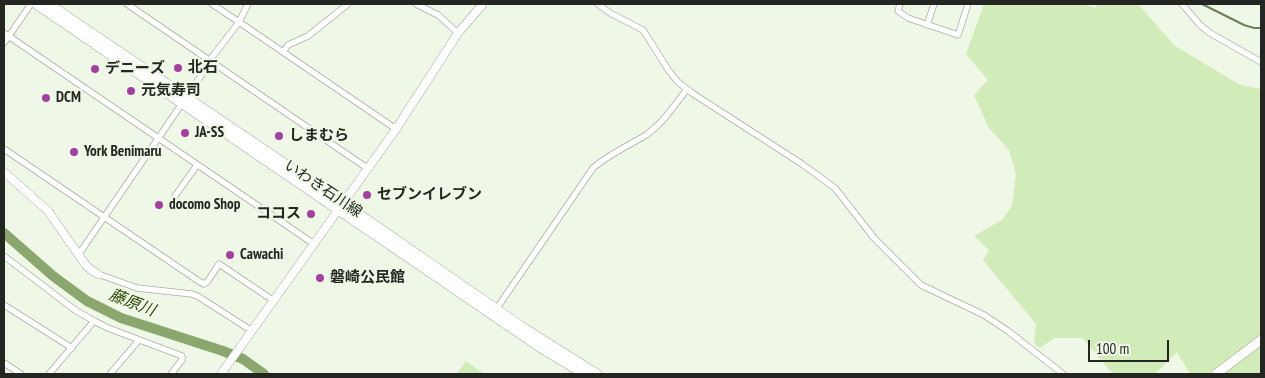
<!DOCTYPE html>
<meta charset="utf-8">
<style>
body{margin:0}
#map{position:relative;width:1265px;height:378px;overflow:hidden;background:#eff8e7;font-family:"PT Sans Narrow",sans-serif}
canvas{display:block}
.frame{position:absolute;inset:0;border:5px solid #242721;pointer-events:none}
.scale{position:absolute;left:1088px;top:340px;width:81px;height:22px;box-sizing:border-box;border:2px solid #242721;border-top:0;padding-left:6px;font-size:15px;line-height:18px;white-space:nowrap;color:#242721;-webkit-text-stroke:4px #eff8e7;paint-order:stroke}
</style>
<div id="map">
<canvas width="1265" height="378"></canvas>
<div class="frame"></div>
<div class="scale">100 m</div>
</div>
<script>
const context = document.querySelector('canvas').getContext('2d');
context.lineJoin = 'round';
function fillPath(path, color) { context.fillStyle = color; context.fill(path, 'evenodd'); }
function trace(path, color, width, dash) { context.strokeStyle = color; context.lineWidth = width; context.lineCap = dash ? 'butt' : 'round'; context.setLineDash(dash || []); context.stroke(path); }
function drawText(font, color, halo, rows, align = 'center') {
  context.font = font + ' "PT Sans Narrow","Noto Sans JP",sans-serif'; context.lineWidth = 4.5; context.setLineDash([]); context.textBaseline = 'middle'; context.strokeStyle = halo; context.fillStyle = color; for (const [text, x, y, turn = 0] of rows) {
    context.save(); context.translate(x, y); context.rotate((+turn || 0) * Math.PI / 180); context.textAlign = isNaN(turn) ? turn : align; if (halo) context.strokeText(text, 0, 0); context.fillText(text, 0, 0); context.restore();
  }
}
const green = new Path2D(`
 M984 4H1083L1095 8 1096 4H1138L1175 46 1240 85 1261 89V374H1190L1177 352 1155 374H1113L1082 338H1054L1040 348 1034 343 1036 324 983 260 989 250 974 236 1002 220 1012 206 1016 174 1009 150 989 128 974 95 988 80 966 54Z
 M466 361 484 374H457Z`);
const stream = new Path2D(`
 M1202 4 1244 25 1254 28H1261`);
const river = new Path2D(`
 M4 233 53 276 87 301 121 318 223 351 243 359 264 374`);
const street = new Path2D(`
 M127 4 367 168
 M248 4 239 22 396 129
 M416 4 438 15 458 33
 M598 4 610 13 643 30 669 71 678 82 692 93 802 164 835 188 874 238 921 285 984 315 1008 331 1063 374
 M900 4 898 11 908 18 958 35 968 4
 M1182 4 1200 25 1210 33 1261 62
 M927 25 934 4
 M4 33 314 244
 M4 43 31 4
 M283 52 288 45 308 36 348 4
 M4 149 200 282 204 284 208 281 219 264 274 301
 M175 196 197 165
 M79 254 209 64 210 60 239 22 212 4
 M4 256 75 310 94 321
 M98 274 137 288 192 294 199 297 252 331
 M4 305 72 348
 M495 311 593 168C609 154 628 146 646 135 663 123 674 106 687 89
 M4 363 21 374
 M49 374 94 321 108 328 182 356V360L171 374
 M110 374 139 340`);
const secondary = new Path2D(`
 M4 172 48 211 85 264 91 270 98 274
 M221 374 396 129 458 33 483 4`);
const primary = new Path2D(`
 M36 4 544 350 584 374
 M49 4 343 203 521 326 597 374
 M1216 374 1261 340`);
const markers = [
 [178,68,5,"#a53ea1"],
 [95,69,5,"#a53ea1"],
 [131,91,5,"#a53ea1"],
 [46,98,5,"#a53ea1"],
 [185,133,5,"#a53ea1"],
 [279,136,5,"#a53ea1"],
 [74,152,5,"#a53ea1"],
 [367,195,5,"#a53ea1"],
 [159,205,5,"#a53ea1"],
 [311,214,5,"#a53ea1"],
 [230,255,5,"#a53ea1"],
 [320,278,5,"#a53ea1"]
];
const poiNames = [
 ["北石",188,68],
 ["デニーズ",105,69],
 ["元気寿司",141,91],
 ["DCM",56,98],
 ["JA-SS",195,133],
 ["しまむら",289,136],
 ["York Benimaru",84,152],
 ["セブンイレブン",377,195],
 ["docomo Shop",169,205],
 ["ココス",301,214,"right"],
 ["Cawachi",240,255],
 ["磐崎公民館",330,278]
];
const streetNames = [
 ["いわき石川線",323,189,34]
];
const waterNames = [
 ["藤原川",132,303,21]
];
fillPath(green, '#d1ebb9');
trace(stream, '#6c8157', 2);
trace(river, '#8ba76e', 10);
trace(street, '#a7afa0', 7);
trace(secondary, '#a7afa0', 9);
trace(primary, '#a7afa0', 10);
trace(street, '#fff', 5.5);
trace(secondary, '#fff', 8);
trace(primary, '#fff', 9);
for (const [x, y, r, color] of markers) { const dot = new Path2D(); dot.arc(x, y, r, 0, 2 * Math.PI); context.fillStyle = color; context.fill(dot); trace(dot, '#eff8e7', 2); }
drawText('bold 15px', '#242721', '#eff8e7', poiNames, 'left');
drawText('15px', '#242721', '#eff8e7', streetNames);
drawText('italic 16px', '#2d4706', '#eff8e7', waterNames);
</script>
